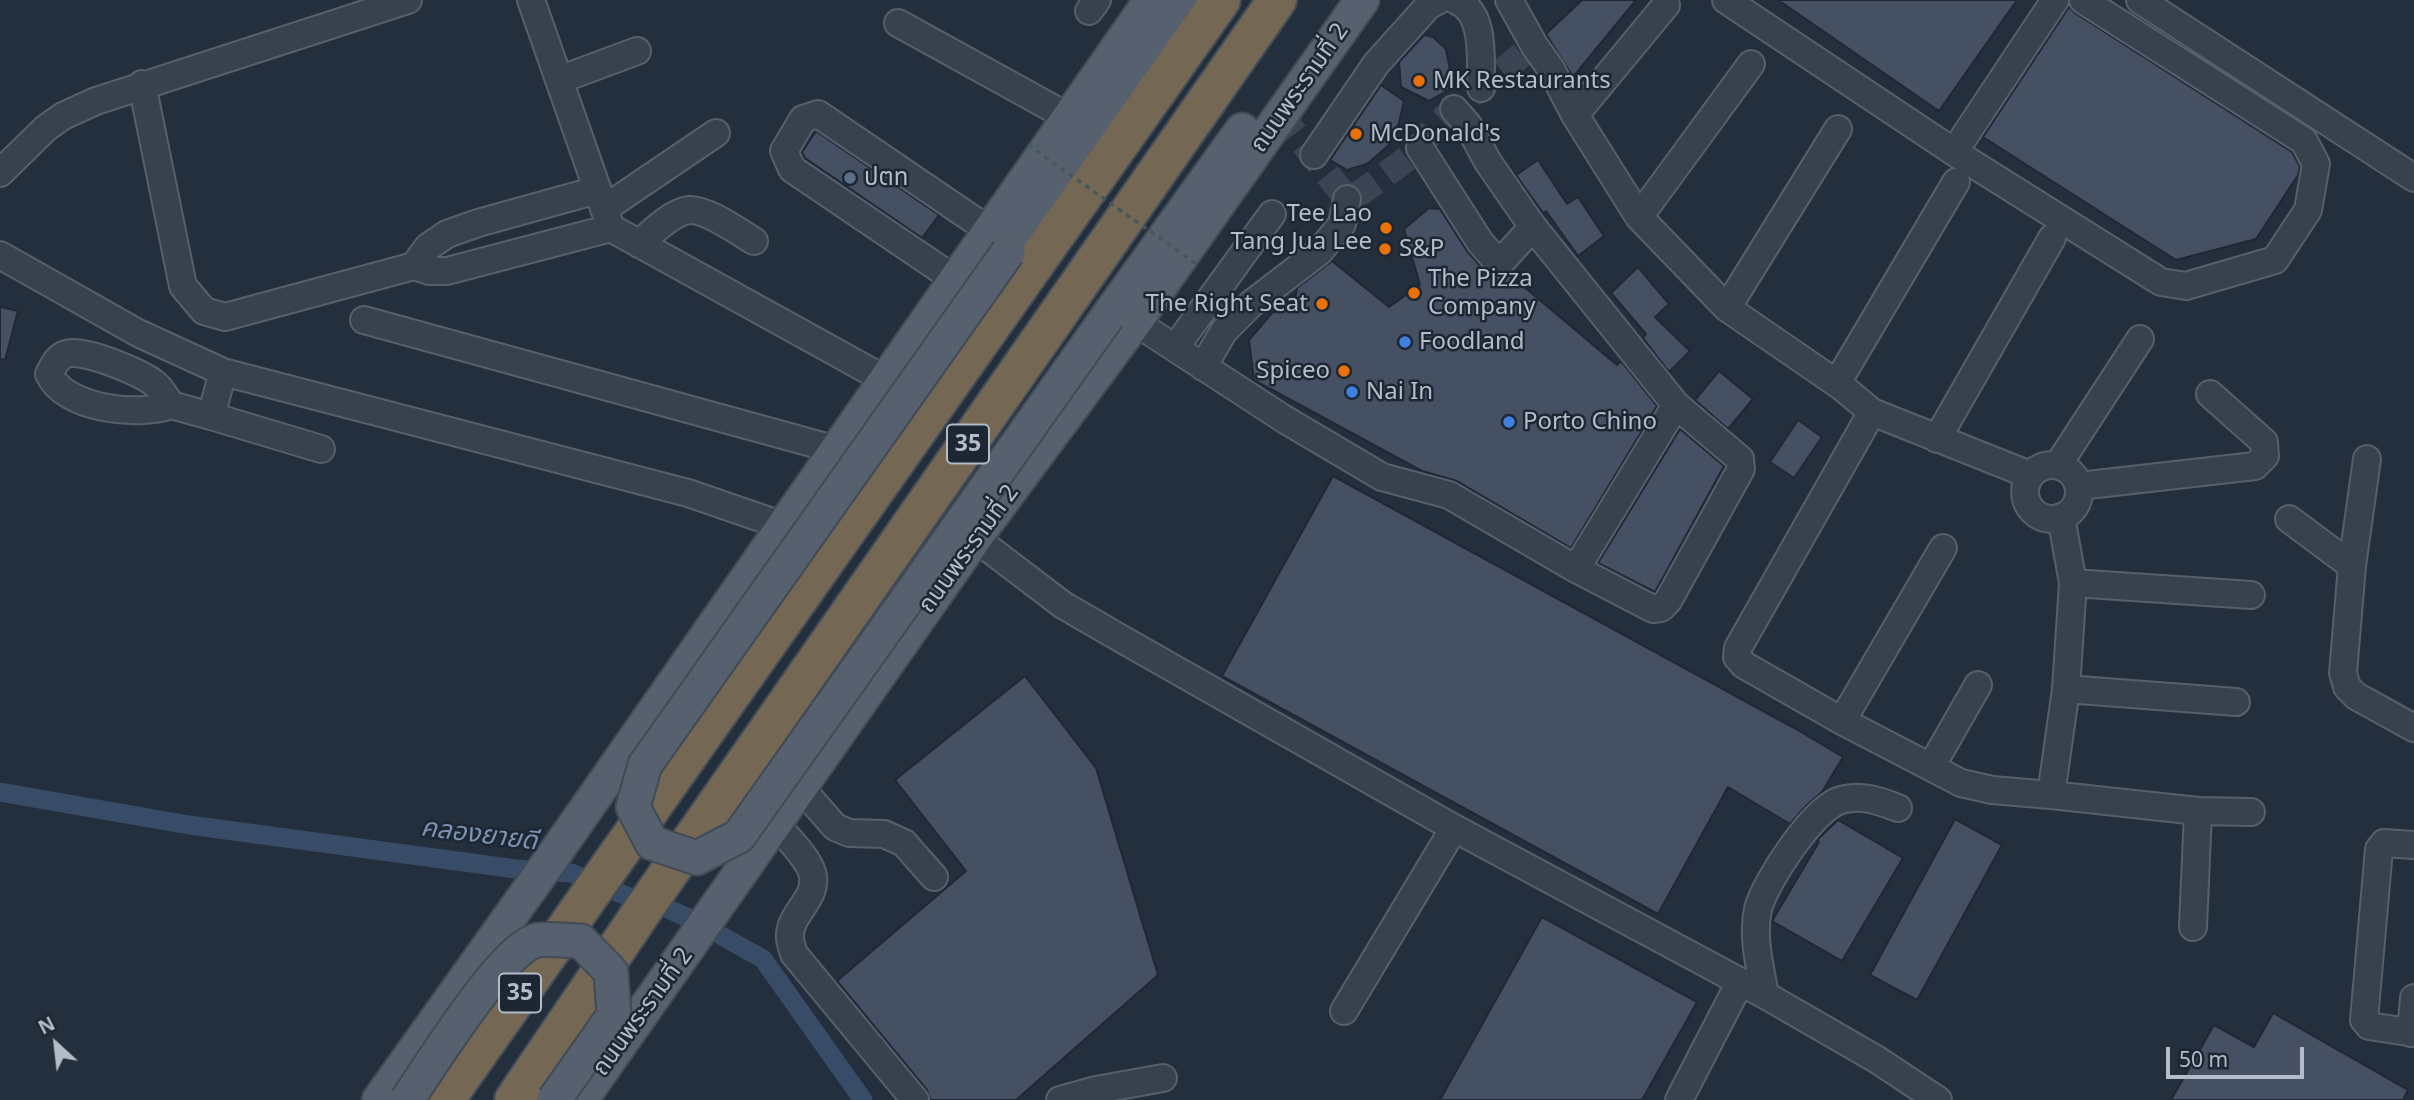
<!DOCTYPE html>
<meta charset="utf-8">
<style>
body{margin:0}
#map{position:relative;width:2414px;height:1100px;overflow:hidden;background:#242f3e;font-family:"Noto Sans",sans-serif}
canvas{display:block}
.north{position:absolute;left:21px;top:1009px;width:70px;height:70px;-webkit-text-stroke:5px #1d2633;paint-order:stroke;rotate:333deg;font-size:19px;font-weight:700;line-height:28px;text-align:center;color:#b4bcc9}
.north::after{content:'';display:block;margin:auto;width:24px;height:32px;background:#b4bcc9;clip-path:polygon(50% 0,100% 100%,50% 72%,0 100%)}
.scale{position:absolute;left:2166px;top:1047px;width:138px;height:32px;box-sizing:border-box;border:4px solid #b4bcc9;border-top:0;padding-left:9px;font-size:21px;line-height:24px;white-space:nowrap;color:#b4bcc9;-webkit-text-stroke:5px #1d2633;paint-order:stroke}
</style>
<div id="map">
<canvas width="2414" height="1100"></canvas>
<div class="north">N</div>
<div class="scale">50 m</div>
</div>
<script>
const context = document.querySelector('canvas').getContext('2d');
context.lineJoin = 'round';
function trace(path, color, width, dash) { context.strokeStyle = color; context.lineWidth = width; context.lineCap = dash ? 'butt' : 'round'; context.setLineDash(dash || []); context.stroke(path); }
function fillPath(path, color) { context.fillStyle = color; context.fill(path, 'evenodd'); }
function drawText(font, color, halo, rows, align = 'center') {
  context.font = font + ' "Noto Sans","Noto Sans Thai",sans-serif'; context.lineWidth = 5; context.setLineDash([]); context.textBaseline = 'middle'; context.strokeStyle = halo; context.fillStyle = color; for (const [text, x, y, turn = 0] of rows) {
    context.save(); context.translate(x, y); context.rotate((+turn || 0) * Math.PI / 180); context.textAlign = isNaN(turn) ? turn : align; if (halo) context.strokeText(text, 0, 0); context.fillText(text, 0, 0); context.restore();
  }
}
const canal = new Path2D(`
 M0 792 189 825 516 869 571 873 634 899 655 903 695 921 763 959 863 1100`);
const building = new Path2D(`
 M1582 0H1636L1573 77 1546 34Z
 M1778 0H2017L1939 111Z
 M2069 7 2075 13 2292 152 2300 167 2298 175 2256 239 2176 260 1983 137Z
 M1424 35 1433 37 1446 49 1450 70V89L1429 101 1401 87 1399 62Z
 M1381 85 1404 101 1399 123 1389 145 1367 164 1347 170 1330 160Z
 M816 131 939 215 922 238 805 158 802 152Z
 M1538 160 1567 204 1578 197 1604 236 1578 256 1546 211 1543 213 1516 175Z
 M1429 208 1440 209 1467 251 1488 275 1495 279H1504L1510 275 1617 365 1621 361 1657 406 1571 548 1457 481 1422 471 1254 380 1249 340 1272 313 1294 305 1297 288 1332 261 1389 307 1420 285 1404 229Z
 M1638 267 1669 304 1655 317 1690 351 1669 372 1643 338 1646 334 1611 293Z
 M0 307 18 311 5 360 0 359Z
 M1719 371 1753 399 1728 429 1695 400Z
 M1798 420 1822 437 1794 478 1770 462Z
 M1680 429 1724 466 1655 592 1598 563Z
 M1333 476 1796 729 1843 757 1822 792 1806 806 1790 824 1728 787 1658 914 1222 676Z
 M1025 676 1096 768 1158 975 1016 1100H930L927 1090 837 981 966 871 895 780Z
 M1955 819 2002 845 1917 1000 1870 975Z
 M1838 820 1903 858 1842 961 1772 921 1819 842 1817 840Z
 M1542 917 1697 1002 1642 1100H1440Z
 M2273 1013 2408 1090 2403 1100H2171L2214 1025 2254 1047Z`);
const minorTunnel = new Path2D(`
 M1283 111 1288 124 1347 199 1363 191 1400 164 1420 148 1433 128 1454 109 1534 45`);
const minor = new Path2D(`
 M531 0 611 228
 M1455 0C1487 12 1480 61 1481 88
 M1509 0 1534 45 1551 69 1575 115 1639 217 1727 308 1842 387 1872 412 2030 475
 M1726 0 1954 152 2161 282 2186 286 2275 260 2308 210 2316 164 2304 141 2083 0
 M2140 0 2414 178
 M1089 11 1097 0
 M898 23 1070 118
 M559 80 637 51
 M142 84 183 286 204 311 225 317 414 266 429 271H447L611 228 886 380
 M1575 115 1666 5
 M1420 148 1480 242 1499 264 1533 227
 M1954 152 2055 0
 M1314 155 1376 64 1429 5 1439 0
 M0 173 46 128 63 116 96 101 408 0
 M604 209 716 133
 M1639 217 1751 64
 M639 244C651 233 672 212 689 210 707 209 739 232 754 241
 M0 255 138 333 223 372 688 493 784 526
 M414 266 428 247 447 234 478 223 597 190
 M956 280 792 169 784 151 803 119 818 114 990 231
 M1727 308 1838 129
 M364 320 837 450
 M1135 322 1284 419 1382 477 1449 495 1576 569 1653 609 1661 608 1668 601 1741 469 1740 459 1676 405 1533 227 1488 162 1468 125 1454 109
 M1175 348 1272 214
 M1203 367 1224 331 1251 304 1319 252 1342 224 1347 199
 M1837 383 1956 182
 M171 405C137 417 65 409 49 374 54 365 57 357 66 354 83 348 139 372 154 383 161 388 166 398 171 405L211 416 223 372
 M1872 412 1738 648 1737 657 1744 665 1842 721 1961 783 1992 790 2051 795 2066 689 2073 583 2061 517
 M211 416 321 449
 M1937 439 2052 238
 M2058 465 2140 339
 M2025 492a27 27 0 1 1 54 0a27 27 0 1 1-54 0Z
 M2079 486 2255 466 2265 456 2264 442 2210 394
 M2289 519 2352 566 2343 673 2347 687 2356 696 2414 728
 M975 538 1063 605 1120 638 1454 828 1765 995 1876 1059 1938 1100
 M2352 566 2367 459
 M1576 569 1676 405
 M2073 583 2251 595
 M2066 689 2236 702
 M1842 721 1943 548
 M1931 767 1978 685
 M801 788 835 827 849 833 884 834 904 843 934 877
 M2051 795 2198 811 2193 927
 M2198 811 2251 812
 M776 824C787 838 806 855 812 872 820 899 788 913 790 938 790 943 793 949 794 954L915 1100
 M2414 845 2384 843 2379 849 2364 1020 2369 1026 2414 1033
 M1765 995C1760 967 1752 937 1758 909 1765 882 1813 808 1841 800 1861 794 1880 801 1898 808
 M1344 1011 1454 828
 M2411 1033 2414 998
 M1060 1100 1096 1090 1163 1078
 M1679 1100 1740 982`);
const major = new Path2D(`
 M1008 252 1184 0
 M1108 316 1242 130
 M379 1100 549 862 1151 0
 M581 1100 975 538 1135 322 1362 0`);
const highway = new Path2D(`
 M445 1100 1221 0
 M514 1100 645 907 1277 0`);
const pathBridge = new Path2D(`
 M1028 145 1198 265`);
const majorBridge = new Path2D(`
 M1008 252 645 765 633 807 652 843 697 858 739 836 1108 316
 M407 1100C429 1068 504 946 538 940 552 938 568 941 581 941L611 972 614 1015 554 1100`);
const markers = [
 [1419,81,7,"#e8710a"],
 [1356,134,7,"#e8710a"],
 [850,178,7,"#5c6f8a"],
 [1386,228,7,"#e8710a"],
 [1385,249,7,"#e8710a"],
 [1414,293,7,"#e8710a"],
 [1322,304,7,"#e8710a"],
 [1405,342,7,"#3f7fe0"],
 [1344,371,7,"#e8710a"],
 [1352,392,7,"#3f7fe0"],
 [1509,422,7,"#3f7fe0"]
];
const shields = [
 [968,444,42],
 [520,993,42]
];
const shieldNames = [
 ["35",968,444],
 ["35",520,993]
];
const poiNames = [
 ["MK Restaurants",1433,81],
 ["McDonald's",1370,134],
 ["ปตท",864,178],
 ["Tee Lao",1372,214,"right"],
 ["Tang Jua Lee",1372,242,"right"],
 ["S&P",1399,249],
 ["The Pizza",1428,279],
 ["Company",1428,307],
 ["The Right Seat",1308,304,"right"],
 ["Foodland",1419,342],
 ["Spiceo",1330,371,"right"],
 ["Nai In",1366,392],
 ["Porto Chino",1523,422]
];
const streetNames = [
 ["ถนนพระรามที่ 2",1300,88,-55],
 ["ถนนพระรามที่ 2",969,549,-54],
 ["ถนนพระรามที่ 2",643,1012,-54]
];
const waterNames = [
 ["คลองยายดี",479,835,7]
];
trace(canal, '#394c67', 19);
fillPath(building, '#455162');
trace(building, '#1f2835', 2);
trace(minorTunnel, '#3a4453', 26, [26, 13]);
trace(minor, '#565f6c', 30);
trace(major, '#414a57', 37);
trace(highway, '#434c59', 42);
trace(minor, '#38414e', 26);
trace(major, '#56606e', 33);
trace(highway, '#746855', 38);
trace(majorBridge, '#414a57', 37, []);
trace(pathBridge, '#44595c', 3.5, [5, 5]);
trace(majorBridge, '#56606e', 33);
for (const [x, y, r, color] of markers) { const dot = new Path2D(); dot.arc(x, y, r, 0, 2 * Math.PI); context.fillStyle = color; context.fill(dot); trace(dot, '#1d2633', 2.5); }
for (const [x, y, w] of shields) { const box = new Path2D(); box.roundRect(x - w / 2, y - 19.5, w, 39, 5); context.fillStyle = '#1d2633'; context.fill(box); trace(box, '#b4bcc9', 2); }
drawText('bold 23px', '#b4bcc9', null, shieldNames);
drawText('24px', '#b4bcc9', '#1d2633', poiNames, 'left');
drawText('24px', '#b4bcc9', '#1d2633', streetNames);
drawText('italic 26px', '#7c92b1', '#1d2633', waterNames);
</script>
